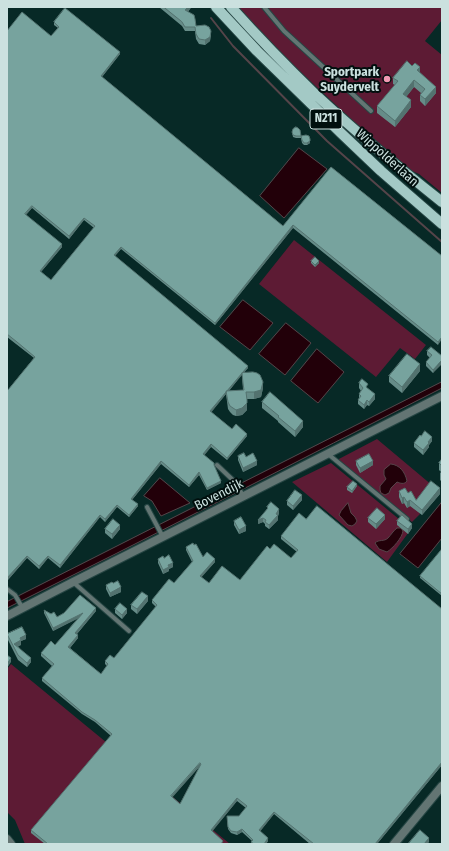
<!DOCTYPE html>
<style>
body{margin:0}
#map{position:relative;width:449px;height:851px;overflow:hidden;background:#072926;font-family:"Fira Sans Condensed",sans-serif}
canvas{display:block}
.frame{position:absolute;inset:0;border:8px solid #cbe1df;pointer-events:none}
</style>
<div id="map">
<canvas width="449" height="851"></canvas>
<div class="frame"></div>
</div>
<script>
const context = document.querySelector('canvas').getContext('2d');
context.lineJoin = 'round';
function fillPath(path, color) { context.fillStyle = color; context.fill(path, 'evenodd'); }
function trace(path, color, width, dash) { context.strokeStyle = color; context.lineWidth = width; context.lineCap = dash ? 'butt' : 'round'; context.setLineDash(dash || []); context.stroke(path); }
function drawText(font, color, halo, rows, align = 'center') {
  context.font = font + ' "Fira Sans Condensed",sans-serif'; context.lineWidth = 4; context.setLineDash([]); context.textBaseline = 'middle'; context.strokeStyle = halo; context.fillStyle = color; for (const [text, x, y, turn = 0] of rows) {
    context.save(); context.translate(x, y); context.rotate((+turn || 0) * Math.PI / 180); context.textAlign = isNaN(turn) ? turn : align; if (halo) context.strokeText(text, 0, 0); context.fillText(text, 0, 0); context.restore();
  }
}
const green = new Path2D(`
 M237 7H441L442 8V20L425 41 442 55V179L441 180 442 181V193L419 174 412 171 353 121 279 52Z
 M294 240 426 345 415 359 400 348 376 377 259 284Z
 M377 439 433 486 417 506 420 514 412 522 337 460Z
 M331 463 411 529 387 562 292 482Z
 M11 664 230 844H25L15 820 7 812V669Z`);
const water = new Path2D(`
 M299 148 327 169 284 218 260 196Z
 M243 300 273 323 250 350 220 327Z
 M286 323 311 343 285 375 259 354Z
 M317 349 344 372 318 403 291 381Z
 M442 382V388C297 461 153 536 7 608V602Z
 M391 464C400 465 405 472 407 481 404 485 400 483 397 482L391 488 389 493 385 495 381 493 380 490V486L386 479 384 475V470Z
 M160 478 190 503 161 516 152 501 144 496Z
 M442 502V538L418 568 400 554Z
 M348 503 351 513 355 517 357 521 355 524 352 526 348 525 339 515 341 511Z
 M397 528H401L403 531C402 538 393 548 387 552L379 549 375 543C379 539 384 542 388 538 391 535 393 531 397 528Z`);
const stream = new Path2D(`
 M211 18 233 46 327 141 442 242`);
const service = new Path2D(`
 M264 7 284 31 371 111
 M328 454 407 519
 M217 465 236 483 243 496
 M147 507 163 537
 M73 582 129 631
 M7 589 15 595 22 607`);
const minor = new Path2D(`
 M7 616 73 582 232 502 442 396
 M394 844 442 786`);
const tertiary = new Path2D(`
 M7 839 11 844`);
const primary = new Path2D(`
 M216 7 257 51 342 134 381 171 442 224
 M231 7C258 37 286 66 315 94 356 132 399 168 442 202`);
const wall = new Path2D(`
 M159 7H191L188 12 196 26 211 35 210 41 205 45 199 44 196 39 195 31H185L182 26Z
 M54 22 120 54 102 77 283 226 331 167 442 256 438 345 293 228 215 325 121 249 115 256 248 368 244 372 263 388 261 397 254 399H247V410L242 415 236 416 233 415 230 412 228 409 226 394 211 412 232 429 247 436 227 460 211 447 204 455 214 465 221 483 207 490 199 475 189 487 161 464 132 500 138 506 129 517 117 507 105 522 100 517 60 568 48 558 39 569 27 558 7 581V390H8L34 358 7 337V31L51 36 58 28 54 25ZM32 208 69 239 84 220 94 228 51 280 41 272 62 247 26 215ZM242 374 243 390 229 391 236 382Z
 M420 73 436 93 425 106 420 101V95L421 93 414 87 406 97 411 107 395 127 377 113V106L395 85 393 84V78Z
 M292 132 301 136 310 141V143L307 145H304L302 143 301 138H296L293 137Z
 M311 261 319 263 315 267 311 263Z
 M427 351 442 356 433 373 426 366V362L430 358 427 355Z
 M420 371 402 393 389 382V376Z
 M359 383 368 389 375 399 369 406 367 405 364 409 358 404V400L359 398V394L361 391 359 388Z
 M262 402 303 427 295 437 278 422V421L262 408Z
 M421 436 432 441 429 445V447L423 455 414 447V443Z
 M238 456 246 457 257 465 243 472 238 460Z
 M442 459V482L440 480V473L441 472 439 470V463Z
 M356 461 373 465 360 473 356 465Z
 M357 486 352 493 347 490V487Z
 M399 491 408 493 416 500 440 494 422 515 410 506 407 508 404 503 402 504 399 497Z
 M302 500 293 510 287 505V501Z
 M267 507 279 513 278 516V520L269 529 265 526V524L263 522 258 524 267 509Z
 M368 518 385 519 376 529 368 522Z
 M306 519 442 609V765L377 844H310L274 814 260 831 268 841 266 844H251L252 841 242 832 237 835 231 833 228 829 227 816H239L246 808 237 801 212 831 223 844H45L31 833V830L111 736 95 722 82 714 42 681V678L52 666 41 656V653L55 645 78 618 53 631 44 613V610L57 617 96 611 77 634 78 638 70 648 101 674 107 666 105 664V661L114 658 156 607 152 603V600L174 583 192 562 186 550V547L203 557 215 562 201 577 209 583 240 580 270 549 291 558 297 552 281 539V536ZM200 766 180 804 172 797Z
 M234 521 246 531 239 534 234 525Z
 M397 521 412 528 408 534 397 525Z
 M105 529H120L112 539 105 533Z
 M442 549V596L420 578V576Z
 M164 558 173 567 169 569V571L163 574 158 563V559Z
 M106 585 121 592 110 597 106 589Z
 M148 601 137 614 131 609V605Z
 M115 609 127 613 122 619 115 613Z
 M7 634 26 639 21 641V645L18 646 31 662 27 667 18 660 7 638Z`);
const shadedWall = new Path2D(`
 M188 7H191V8L185 15V10Z
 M211 31 210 41 205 45V40Z
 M120 52V54L101 78V76Z
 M420 67V73L417 70Z
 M414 80V87L403 101V94Z
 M436 87V93L425 106V99Z
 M411 100V107L395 127V121Z
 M310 139V143L307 145V143Z
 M32 206V208L25 216V214Z
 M84 218V220L69 239V236Z
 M293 225V228L215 325V323Z
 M62 244V247L40 273V271Z
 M121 247V249L114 257V255Z
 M319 261V263L315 267V265Z
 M442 337V339L438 345V342Z
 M442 360V364L433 373V370Z
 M420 364V371L402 393V387Z
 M248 366V368L226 394V392Z
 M263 382V388L261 397 254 399V392Z
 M226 392V394L210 414V411Z
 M375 394V399L369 406V402Z
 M247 400V410L242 415 236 416V410Z
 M367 400V405L364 409V405Z
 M303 421V427L295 437V431Z
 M247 434V436L227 460V458Z
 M432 437V441L429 445V447L423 455V450L428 442Z
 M211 444V447L203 457V454Z
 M161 461V464L131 501V499Z
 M257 461V465L243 472V468Z
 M373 461V465L360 473V468Z
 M199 472V475L189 487V485Z
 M221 481V483L207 490V488Z
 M357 484V486L352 493V491Z
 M440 488V494L422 515V510Z
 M302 495V500L293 510V506Z
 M404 497V503L402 504V498Z
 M410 500V506L407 508V502Z
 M138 504V506L129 517V515Z
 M117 505V507L105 522V519Z
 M279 509V513L278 516V520L269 529V525L276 514Z
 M100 515V517L60 568V565Z
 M385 515V519L376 529V524Z
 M263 518V522L258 524V520Z
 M412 524V528L408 534V529Z
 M120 525V529L112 539V534Z
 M246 526V531L239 534V530Z
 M27 556V558L7 581V578Z
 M48 556V558L39 569V566Z
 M215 559V562L200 579V576Z
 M173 563V567L169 569V571L163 574V570L168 565Z
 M121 587V592L110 597V593Z
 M148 596V601L137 614V609Z
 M96 608V611L75 636V633Z
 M127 609V613L122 619V615Z
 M83 613V616L53 631V628Z
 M26 635V639L21 641V645L14 648V644L20 638Z
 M78 635V638L68 650V647Z
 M11 658V662L7 668V664Z
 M31 658V662L27 667V663Z
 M442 762V765L377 844H375Z
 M200 763V766L171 799V796Z
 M237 798V801L211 833V830Z
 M274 812V814L259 833V830Z
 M242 829V832L237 835V832Z
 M268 838V841L266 844H264Z
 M429 838V842L428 844H424Z`);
const building = new Path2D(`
 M164 7H188L185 10 194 15 195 19 196 26 205 25 209 27 211 31 210 37 205 40 199 39 196 34 195 27H185L182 22Z
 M65 8 120 52 101 76 283 226 331 167 442 256V337L438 342 293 225 215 323 121 247 114 255 248 366 210 411 232 429 236 424 247 434 227 458 211 444 203 454 214 463V465L221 481 207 488 199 472 189 485 161 461 131 499 138 504 129 515 117 505 105 519 100 515 60 565 48 556 39 566 27 556 7 578V390H8L35 357 17 342 7 334V31L22 12 51 36 59 27 54 22ZM32 206 69 236 84 218 95 226 51 280 40 271 62 244 25 214Z
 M407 61 412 66 415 63 420 67 417 70 436 87 425 99 420 95 425 89 414 80 403 94 411 100 395 121 377 106 398 81 393 78Z
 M296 127 298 128 300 130 301 136 306 135 309 136 310 139V141L307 143H304L302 140 301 136H296L293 135 292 132 293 129Z
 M315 257 319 261 315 265 311 261Z
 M431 347 442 356V360L433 370 426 362 432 355 427 351Z
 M407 354 420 364 402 387 389 376Z
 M253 372 257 373 260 375 263 382 261 390 254 392H246L247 400V403L242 408 236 410 230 406 228 402 226 391 244 390 243 383 242 373Z
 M362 379 368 384 366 387 375 394 369 402 367 400 364 405 358 400 361 396 359 394 363 388 359 383Z
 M270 392 303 421 295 431 278 417 279 416 262 402Z
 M425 431 432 437 428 442 429 443 423 450 414 443 420 435 421 436Z
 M244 453 246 457 253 453 257 461 243 468 238 456Z
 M369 454 373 461 360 468 356 461Z
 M442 459V466L439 463Z
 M353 481 357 484 352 491 347 487Z
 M431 481 440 488 422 510 410 500 407 502 404 497 402 498 399 491 405 488 408 493 411 491 416 500Z
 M295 490 302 495 293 506 287 501Z
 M271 502 279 509 276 514 278 515 269 525 265 522 266 520 263 518 258 520 268 508 267 507Z
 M317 506 442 609V762L375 844H314L274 812 259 830 268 838 264 844H254L251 842 253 840 242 829 237 832 231 831 228 827 227 816H239L247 806 237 798 211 830 223 841 221 844H48L31 830 112 734 95 720 82 712 42 678 54 664 41 653 51 641 55 645 83 613 53 628 44 610 51 614 54 612 57 617 64 613 80 595 96 608 75 633 78 635 68 647 101 674 108 664 105 661 110 655 114 658 157 605 152 600 169 579 174 583 193 561 186 547 193 543 194 545 196 544 203 557 207 552 215 559 200 576 209 583 222 566 240 580 267 546 270 549 274 544 291 558 298 550 281 536 299 513 306 519ZM200 763 201 764 180 804 171 796Z
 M377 508 385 515 376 524 368 518Z
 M402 515 412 524 408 529 397 521Z
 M241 517 246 526 239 530 234 521Z
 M113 519 120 525 112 534 105 529Z
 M442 549V594L420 576Z
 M169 555 173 563 168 565 169 567 163 570 158 559 163 556 164 558Z
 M118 581 121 587 110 593 106 585 112 582 113 583Z
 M142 592 148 596 137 609 131 605Z
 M120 603 127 609 122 615 115 609Z
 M22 627 26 635 20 638 21 640 14 644 31 658 27 663 18 655 7 634Z
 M7 655 11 658 7 664Z
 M420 830 429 838 424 844H410L409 843Z`);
const markers = [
 [387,79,4,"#f19ab3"]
];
const shields = [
 [326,119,32]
];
const shieldNames = [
 ["N211",326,119]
];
const poiNames = [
 ["Sportpark",379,72],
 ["Suydervelt",379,87]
];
const streetNames = [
 ["Wippolderlaan",387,158,42],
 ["Bovendijk",219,495,-27]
];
fillPath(green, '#5d1b34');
fillPath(water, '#220009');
trace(water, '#554449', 1);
trace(stream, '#554449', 2);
trace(service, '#264644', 6);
trace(minor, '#264644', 10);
trace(tertiary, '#264644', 10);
trace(primary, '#264644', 12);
trace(service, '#637573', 4);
trace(minor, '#637573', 8);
trace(tertiary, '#637573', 8);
trace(primary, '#a3c9c5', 10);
fillPath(wall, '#668c88');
fillPath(shadedWall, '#53726f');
fillPath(building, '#77a39e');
trace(building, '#53726f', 1);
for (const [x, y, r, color] of markers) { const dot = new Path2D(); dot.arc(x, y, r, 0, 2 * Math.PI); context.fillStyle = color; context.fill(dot); trace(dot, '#010f0e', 1.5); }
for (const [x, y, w] of shields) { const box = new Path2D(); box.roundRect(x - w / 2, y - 10, w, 20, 3); context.fillStyle = '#010f0e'; context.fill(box); trace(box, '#cbe1df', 1); }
drawText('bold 12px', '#cbe1df', null, shieldNames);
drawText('bold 13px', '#cbe1df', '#010f0e', poiNames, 'right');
drawText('13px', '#cbe1df', '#010f0e', streetNames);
</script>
